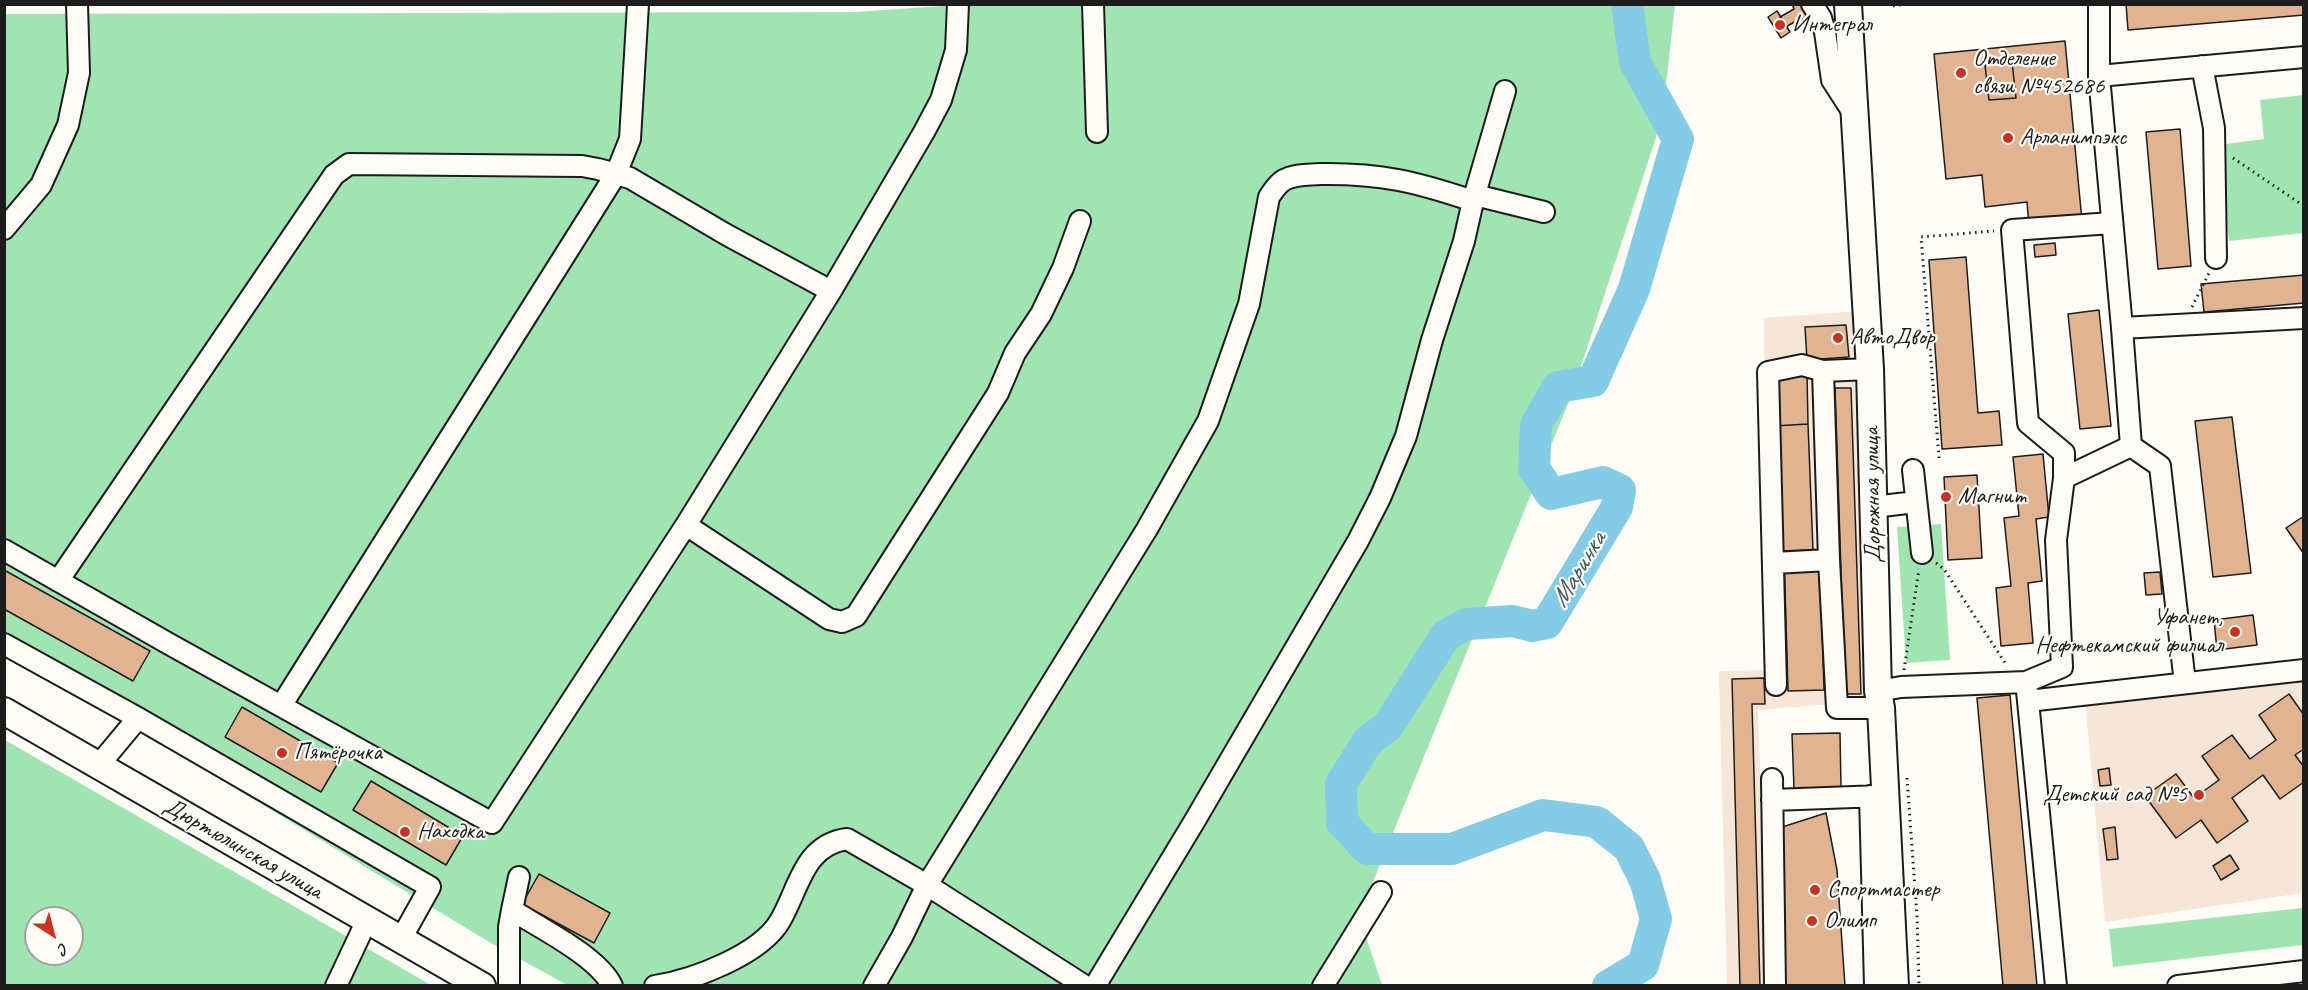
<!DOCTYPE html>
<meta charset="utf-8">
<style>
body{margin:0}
#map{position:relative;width:2308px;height:990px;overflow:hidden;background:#fdfcf7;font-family:Caveat,sans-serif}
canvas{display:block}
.frame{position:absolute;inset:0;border:6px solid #1c1c1c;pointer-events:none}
.north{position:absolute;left:24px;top:906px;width:60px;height:60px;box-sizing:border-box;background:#fdfcf7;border:2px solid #a3a29f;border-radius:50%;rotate:144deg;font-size:16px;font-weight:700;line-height:24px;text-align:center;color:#1c1c1c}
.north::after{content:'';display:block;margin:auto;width:21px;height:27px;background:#c8321e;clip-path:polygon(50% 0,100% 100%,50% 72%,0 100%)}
</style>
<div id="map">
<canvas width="2308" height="990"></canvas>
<div class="frame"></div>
<div class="north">С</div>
</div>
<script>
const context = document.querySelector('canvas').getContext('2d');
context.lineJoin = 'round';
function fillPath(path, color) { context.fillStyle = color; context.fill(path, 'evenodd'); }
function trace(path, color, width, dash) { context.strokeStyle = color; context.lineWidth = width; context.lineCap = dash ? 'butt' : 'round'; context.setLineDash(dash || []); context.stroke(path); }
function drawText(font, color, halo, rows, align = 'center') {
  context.font = font + ' Caveat,sans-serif'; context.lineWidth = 4.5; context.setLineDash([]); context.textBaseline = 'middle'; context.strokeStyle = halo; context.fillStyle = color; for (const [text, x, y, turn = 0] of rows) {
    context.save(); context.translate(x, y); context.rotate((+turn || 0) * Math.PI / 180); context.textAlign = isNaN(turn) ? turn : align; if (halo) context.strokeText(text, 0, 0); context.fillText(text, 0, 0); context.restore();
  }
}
const built = new Path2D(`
 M1858 311 1870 701 1758 710 1767 985H1727L1719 671 1766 670 1764 318Z
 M2303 675V893L2105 922 2085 698Z`);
const green = new Path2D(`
 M972 4 1675 5 1662 119 1572 394 1359 916 1382 985H567L491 943 5 649 4 14 855 12Z
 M2303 95V233L2229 241 2219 145 2264 139 2260 100Z
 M1941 524 1950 660 1906 663 1897 527Z
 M5 740 431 985H5ZM36 918H72V954H36Z
 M2303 908V945L2113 967 2109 929Z`);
const river = new Path2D(`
 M1608 986 1643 965 1656 919 1645 880 1629 848 1597 822 1543 815 1452 849H1367L1342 822 1341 784 1368 741 1388 726 1446 635 1467 624 1513 621 1532 626 1547 623 1617 507 1620 490 1603 482 1551 494 1534 468 1536 425 1558 387 1593 381 1634 289 1678 139 1635 62 1627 4`);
const building = new Path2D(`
 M1792 4H1807L1815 18 1805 24 1801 18 1786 27 1780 17 1794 9Z
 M2126 4H2304V15L2128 30Z
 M1777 11 1790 32 1781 38 1768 17Z
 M2065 41 2082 221 2029 226 2027 202 1985 207 1982 175 1946 179 1934 54ZM2012 62 2016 98 1989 100 1985 65Z
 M2012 62 2016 98 1989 100 1985 65Z
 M2180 129 2191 266 2158 269 2146 132Z
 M2055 243 2056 255 2035 257 2034 245Z
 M1966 257 1978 413 1999 411 2002 445 1942 449 1929 260Z
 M2304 275V303L2204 312 2201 284Z
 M2099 310 2111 426 2080 429 2068 314Z
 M1846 325 1849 357 1807 360 1805 327Z
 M1807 374 1808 424 1774 426 1772 375Z
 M1835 388H1851L1861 694H1845Z
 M2232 417 2251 573 2213 577 2195 421Z
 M1808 424 1813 550 1778 551 1774 426Z
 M2043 454 2049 517 2036 519 2042 581 2028 583 2033 643 2001 646 1996 588 2011 586 2004 518 2019 516 2013 457Z
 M1977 475 1982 558 1948 560 1944 477Z
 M2304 516V554L2286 528Z
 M1820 553 1824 690 1788 691 1784 554Z
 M4 570 150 651 133 681 4 609Z
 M2160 572 2162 594 2146 595 2144 573Z
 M2253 615 2257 645 2217 650 2214 620Z
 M1764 678 1765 704H1752L1760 986H1740L1732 679Z
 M2289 694 2304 715V749L2295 755 2304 767V782L2280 799 2263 775 2232 798 2248 821 2217 843 2201 820 2176 838 2145 796 2176 774 2194 798 2219 780 2202 756 2232 735 2250 759 2276 740 2259 715Z
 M2010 695 2037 986H2003L1977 698Z
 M242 707 338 763 321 792 225 737Z
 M1840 733 1841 787 1794 789 1792 734Z
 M2109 768 2111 785 2100 786 2098 770Z
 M371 781 463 836 446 865 353 810Z
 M1826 813 1837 870 1845 986H1784L1779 828Z
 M2115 827 2118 859 2107 860 2103 829Z
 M2230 855 2239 869 2221 880 2213 866Z
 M539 874 610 913 594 943 522 904Z`);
const path = new Path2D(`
 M1893 6 1905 4
 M2233 158 2304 206
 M2192 307 2209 273
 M1939 458 1921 237 1994 231
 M1936 563 1944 569 2007 666
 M1904 670 1919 569
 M1907 778 1917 916 1919 986`);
const minor = new Path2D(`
 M1093 4 1097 132
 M1812 4 1821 18 1825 32 1832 80 1854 114
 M2099 4V76L2122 328 2131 446
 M2202 66 2214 128 2216 258
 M2099 76 2304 57
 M1475 195 1544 212
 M4 229 41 185 68 125 79 73 77 4
 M2122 328 2304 318
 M1870 369 1823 371 1829 560 1837 708H1881
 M2131 446 2160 466 2185 683
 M1913 470 1922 553
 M2064 478 2131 446
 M1873 507 1916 502
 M686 525 829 619 842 622 856 616 998 393 1015 353 1041 314 1063 268 1080 221
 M4 550 171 645 492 823 686 525 831 291 924 132 941 100 956 50 958 4
 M1774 563 1829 560
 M58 581 334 175 349 164 582 166 598 169 630 178 727 235 831 291
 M4 644 138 718 430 887 401 939
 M2026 682 2028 701 2304 670
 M1776 685 1768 372 1802 365 1823 371
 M1878 691 1901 687 2026 682 2062 667 2056 540 2064 478V453L2028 423 2012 230 2112 223
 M2028 701 2056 986
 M281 706 616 174 630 139 638 4
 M98 766 138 718
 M1772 779 1775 986
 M1870 796 1875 986
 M1772 800 1881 796
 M519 877 512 910C540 928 599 957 612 986
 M336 986 367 920
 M509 986V927L512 910
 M655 986C693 980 760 955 780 921 799 889 803 845 847 839L927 885 1085 986
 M874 986 902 937 927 885 1147 529 1208 421 1249 304 1269 197C1274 190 1277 184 1284 180 1295 174 1308 175 1320 174 1380 173 1417 182 1473 201
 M1095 986 1194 822 1358 541 1380 498 1406 436 1432 340 1464 241 1473 201 1505 91
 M1323 986 1381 892
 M2178 986 2304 971`);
const major = new Path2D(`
 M1848 4 1870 369 1878 691 1881 708 1895 986
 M4 711 482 986`);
const markers = [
 [1780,25,6,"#c8321e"],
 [1961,73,6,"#c8321e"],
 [2008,138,6,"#c8321e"],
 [1838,338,6,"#c8321e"],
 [1946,497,6,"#c8321e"],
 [2235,632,6,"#c8321e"],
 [282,753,6,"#c8321e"],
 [2199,795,6,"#c8321e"],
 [405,832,6,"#c8321e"],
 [1815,890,6,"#c8321e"],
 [1812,921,6,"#c8321e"]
];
const poiNames = [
 ["Интеграл",1792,25],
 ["Отделение",1973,59],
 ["связи №452686",1973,87],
 ["Арланимпэкс",2020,138],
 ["АвтоДвор",1850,338],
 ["Магнит",1958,497],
 ["Уфанет,",2223,618,"right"],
 ["Нефтекамский филиал",2223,646,"right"],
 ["Пятёрочка",294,753],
 ["Детский сад №5",2187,795,"right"],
 ["Находка",417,832],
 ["Спортмастер",1827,890],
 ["Олимп",1824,921]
];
const streetNames = [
 ["Дорожная улица",1873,495,-91],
 ["Дюртюлинская улица",243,849,30]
];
const waterNames = [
 ["Маринка",1579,570,-59]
];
fillPath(built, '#f5e6d8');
fillPath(green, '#a0e5b1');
trace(river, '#84cbe5', 32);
fillPath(building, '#e1b391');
trace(building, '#1c1c1c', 1.5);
trace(minor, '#1c1c1c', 24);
trace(major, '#1c1c1c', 30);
trace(path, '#1c1c1c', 3, [1.5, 4.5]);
trace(minor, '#fdfcf7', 20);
trace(major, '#fdfcf7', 26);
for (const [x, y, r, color] of markers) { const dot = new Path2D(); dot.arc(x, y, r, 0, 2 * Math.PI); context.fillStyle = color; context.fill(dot); trace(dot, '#fdfcf7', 2); }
drawText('24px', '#1c1c1c', '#fdfcf7', poiNames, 'left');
drawText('24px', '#1c1c1c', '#fdfcf7', streetNames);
drawText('italic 26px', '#405962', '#fdfcf7', waterNames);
</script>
